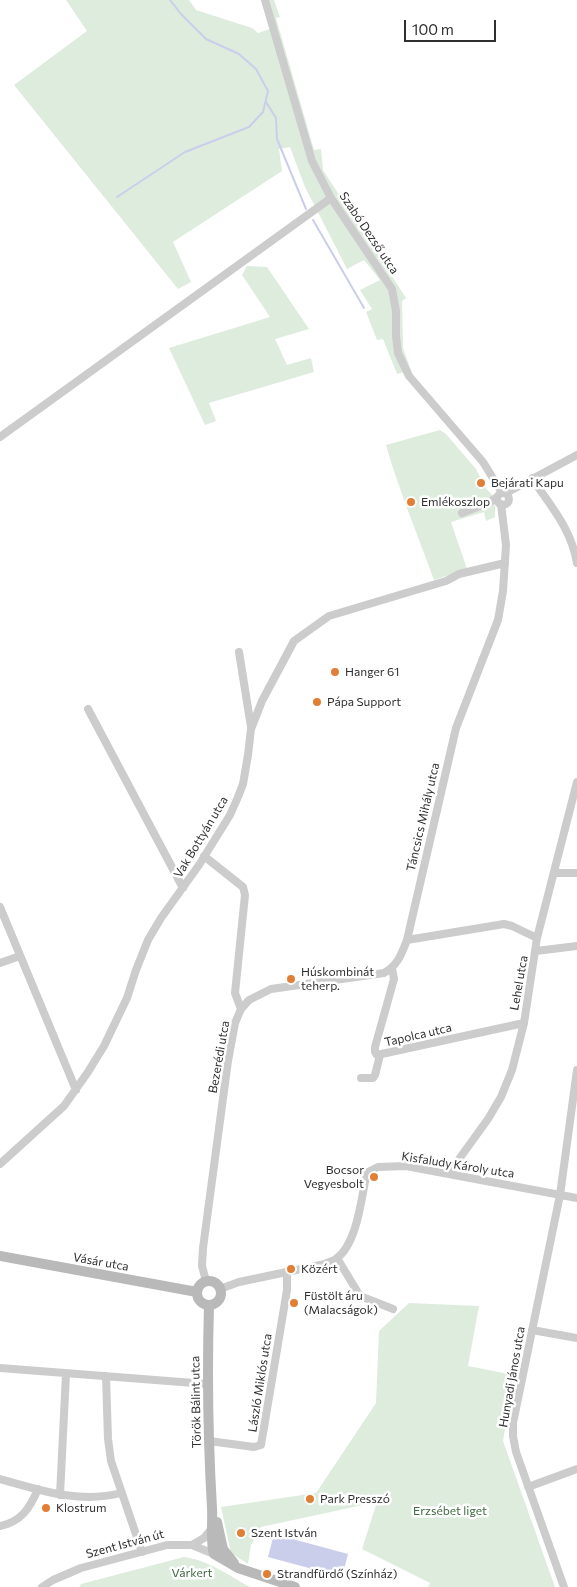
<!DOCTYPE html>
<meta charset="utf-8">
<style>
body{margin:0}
#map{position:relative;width:577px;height:1587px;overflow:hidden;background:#fff;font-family:Commissioner,sans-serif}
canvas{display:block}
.scale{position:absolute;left:404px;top:20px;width:92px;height:22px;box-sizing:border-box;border:2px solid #2f2f2f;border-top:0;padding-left:6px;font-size:15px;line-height:18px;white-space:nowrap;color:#2f2f2f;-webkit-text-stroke:4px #fff;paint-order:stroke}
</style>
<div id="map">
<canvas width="577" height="1587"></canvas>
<div class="scale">100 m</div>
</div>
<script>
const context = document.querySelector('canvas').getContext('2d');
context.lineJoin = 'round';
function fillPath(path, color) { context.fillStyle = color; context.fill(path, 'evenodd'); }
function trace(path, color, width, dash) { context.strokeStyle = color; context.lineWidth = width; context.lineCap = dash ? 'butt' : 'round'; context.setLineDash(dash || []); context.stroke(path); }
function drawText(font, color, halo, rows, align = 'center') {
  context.font = font + ' Commissioner,sans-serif'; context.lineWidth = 5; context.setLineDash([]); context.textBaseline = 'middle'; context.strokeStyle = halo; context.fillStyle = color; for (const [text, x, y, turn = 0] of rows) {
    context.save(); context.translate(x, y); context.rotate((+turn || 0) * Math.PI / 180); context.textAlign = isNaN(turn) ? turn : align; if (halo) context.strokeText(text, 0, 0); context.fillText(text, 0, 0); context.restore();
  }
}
const green = new Path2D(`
 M66 0H189L196 10 252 28 258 33 270 29 261 0H274L280 17 276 18 314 150 321 149 323 170 406 298 402 301 403 348 411 370 397 374 383 339 377 340 366 312 372 309 360 290 380 280 364 260 347 269 305 187 290 147 279 149 282 171 173 242 191 282 178 289 14 85 87 31Z
 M247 266 267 267 309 329 275 339 287 365 311 358 314 372 209 403 216 421 205 425 169 348 270 317 242 275Z
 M440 430 446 434 476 469 485 487 492 495 495 506V517L486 521 484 512 451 522 467 569 434 580C418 535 399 491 386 445Z
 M409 1303 479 1306 468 1366 514 1375 503 1441 555 1587H428L430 1583 362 1549 377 1502 261 1527 251 1545 248 1564 231 1553 221 1507 316 1493 376 1403 379 1331Z
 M184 1557C208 1560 228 1575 250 1587H79L81 1584Z`);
const water = new Path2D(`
 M274 1534 348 1554 342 1577 268 1557Z`);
const stream = new Path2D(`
 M266 102 276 118 277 139 306 209
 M117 197 185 152 249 127 263 112 268 91 256 69 239 54 206 39 181 14 170 0
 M313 220 364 308`);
const street = new Path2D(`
 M265 0 312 161 331 198 392 289 396 311V336L398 353 409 376 483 462 502 493
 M0 437 331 198
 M532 478C551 507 571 528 577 563
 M506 493 577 455
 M497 499a6 6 0 1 1 12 0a6 6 0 1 1-12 0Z
 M462 513 490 502 497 497
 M239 652 251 727
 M88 709 183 888
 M204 856 243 887 245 895 235 993 241 1009
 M554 873H577
 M0 907 76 1090
 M407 940 504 924 512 926 537 938
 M536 951 577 946
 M0 963 20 956
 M392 968 394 979 375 1047V1052L377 1055 524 1023
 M361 1078H373L375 1075 380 1055
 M0 1164 64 1106 88 1072 104 1046 127 998 136 970 148 940 161 918 199 865 230 815 238 797 243 784 248 755 251 729 262 701 294 641 329 616 446 581 459 574 505 563
 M449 1173 488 1119 501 1097 512 1070 524 1023 537 938 577 782
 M337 1258 360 1296 393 1309
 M206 1281 202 1266 203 1248 228 1061 235 1023 241 1009 249 1000 271 989 384 973C398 965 401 955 407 940L456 728 498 620 503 591 506 545 501 504
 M220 1289 239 1282 325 1264C328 1262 333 1261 336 1259 357 1244 361 1200 366 1177L368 1172 378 1167 406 1166 577 1198
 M532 1330 577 1338
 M0 1368 207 1384
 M106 1376 108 1439 111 1461 142 1552
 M209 1441 254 1447 261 1445 287 1290V1272
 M0 1479C40 1490 79 1504 121 1493
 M528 1487 577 1469
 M60 1495 66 1374
 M0 1526C21 1522 30 1508 38 1489
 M192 1545 204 1538 213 1527
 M42 1587 53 1580 81 1568 167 1545H192L214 1554
 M564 1587 516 1452 513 1436V1423L560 1195 577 1070`);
const secondary = new Path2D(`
 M0 1256 197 1292
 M197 1293a12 12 0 1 1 24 0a12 12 0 1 1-24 0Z
 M209 1305C207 1373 208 1440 212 1508 213 1521 210 1543 214 1554L238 1568 295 1587
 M217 1522 223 1549 234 1563`);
const markers = [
 [481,483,5,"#e27f36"],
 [411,502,5,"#e27f36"],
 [335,672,5,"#e27f36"],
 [317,702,5,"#e27f36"],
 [291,979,5,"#e27f36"],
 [374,1177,5,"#e27f36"],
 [291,1269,5,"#e27f36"],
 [294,1303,5,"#e27f36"],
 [310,1499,5,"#e27f36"],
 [46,1508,5,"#e27f36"],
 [241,1533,5,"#e27f36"],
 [267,1574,5,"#e27f36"]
];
const streetNames = [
 ["Szabó Dezső utca",369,233,56],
 ["Táncsics Mihály utca",423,817,-77],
 ["Vak Bottyán utca",201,837,-59],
 ["Lehel utca",519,983,-80],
 ["Tapolca utca",418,1035,-13],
 ["Bezerédi utca",219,1057,-80],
 ["Kisfaludy Károly utca",458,1165,9],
 ["Vásár utca",101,1262,10],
 ["Hunyadi János utca",512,1377,-80],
 ["László Miklós utca",260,1383,-81],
 ["Török Bálint utca",196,1402,-91],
 ["Szent István út",125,1544,-15]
];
const poiNames = [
 ["Bejárati Kapu",491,483],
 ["Emlékoszlop",421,502],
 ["Hanger 61",345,672],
 ["Pápa Support",327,702],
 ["Húskombinát",301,972],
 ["teherp.",301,986],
 ["Bocsor",364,1170,"right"],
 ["Vegyesbolt",364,1184,"right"],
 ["Közért",301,1269],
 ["Füstölt áru",304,1296],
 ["(Malacságok)",304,1310],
 ["Park Presszó",320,1499],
 ["Klostrum",56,1508],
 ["Szent István",251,1533],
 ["Strandfürdő (Színház)",277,1574]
];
const parkNames = [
 ["Erzsébet liget",450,1511],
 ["Várkert",192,1573]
];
fillPath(green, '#deecde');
fillPath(water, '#caceeb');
trace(stream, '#caceeb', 2);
trace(street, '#ccc', 8);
trace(secondary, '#b9b9b9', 10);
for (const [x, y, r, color] of markers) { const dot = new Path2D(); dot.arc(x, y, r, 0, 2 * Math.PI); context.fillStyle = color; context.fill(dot); trace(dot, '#fff', 2); }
drawText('12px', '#2f2f2f', '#fff', streetNames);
drawText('12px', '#2f2f2f', '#fff', poiNames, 'left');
drawText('12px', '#3d6a3f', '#fff', parkNames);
</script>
